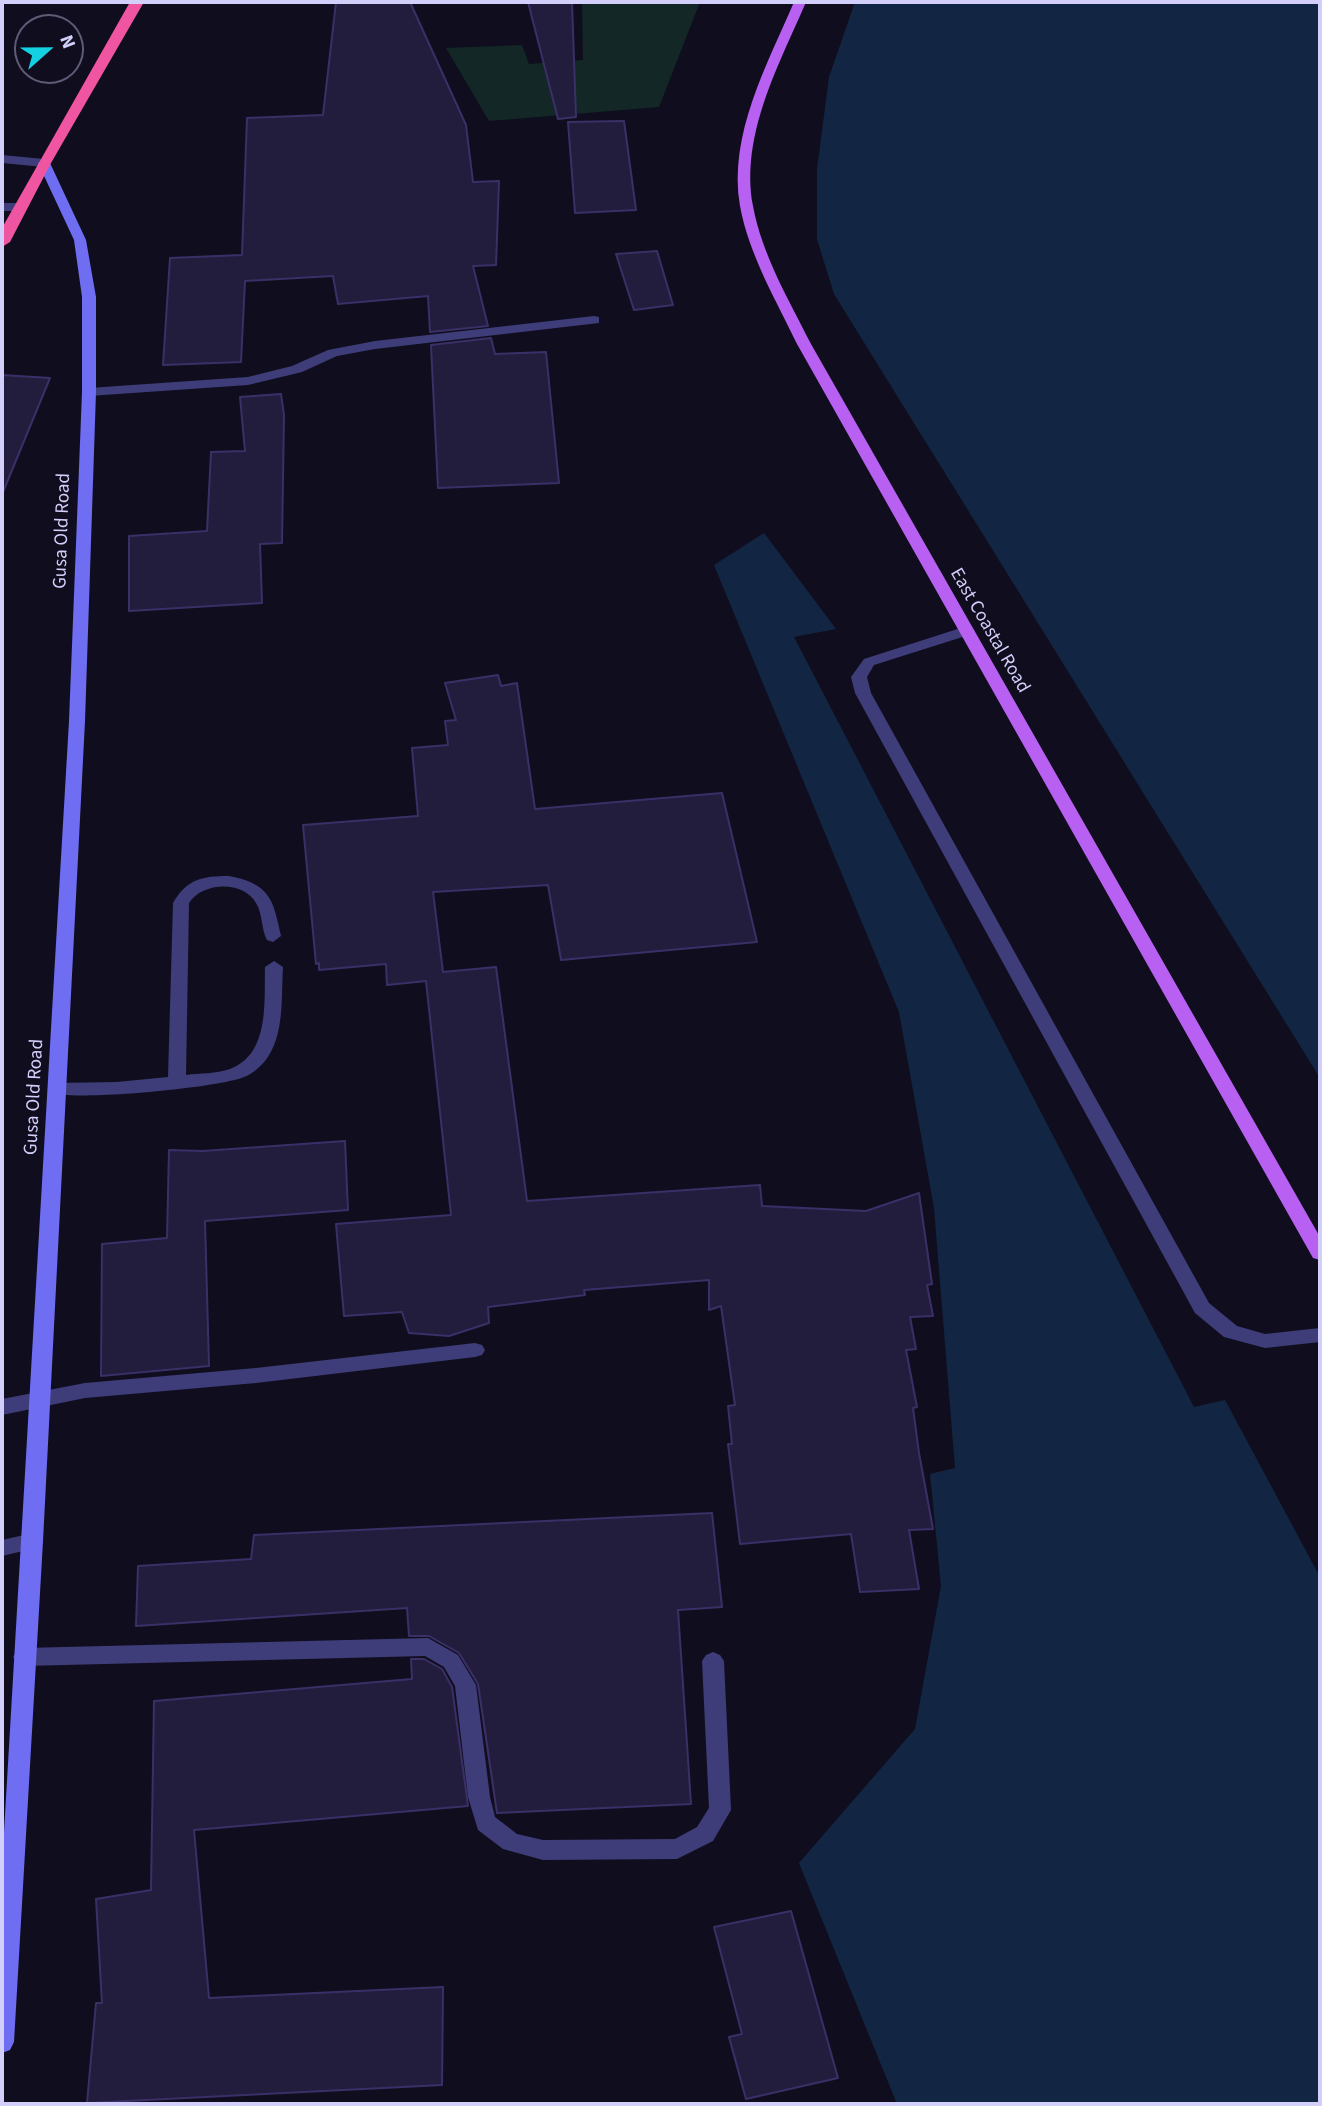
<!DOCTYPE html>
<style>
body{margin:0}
#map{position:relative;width:1322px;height:2106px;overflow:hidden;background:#100e1e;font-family:"Source Sans 3",sans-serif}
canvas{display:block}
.frame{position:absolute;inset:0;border:4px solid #d3cffb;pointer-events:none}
.north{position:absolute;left:14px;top:14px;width:70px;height:70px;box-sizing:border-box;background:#100e1e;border:2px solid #5e5b76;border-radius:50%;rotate:69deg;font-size:19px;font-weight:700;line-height:28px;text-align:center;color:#d3cffb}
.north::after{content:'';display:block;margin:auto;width:24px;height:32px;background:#14d1e2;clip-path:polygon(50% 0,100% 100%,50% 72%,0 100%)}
</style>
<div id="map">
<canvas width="1322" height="2106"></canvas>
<div class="frame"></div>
<div class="north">N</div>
</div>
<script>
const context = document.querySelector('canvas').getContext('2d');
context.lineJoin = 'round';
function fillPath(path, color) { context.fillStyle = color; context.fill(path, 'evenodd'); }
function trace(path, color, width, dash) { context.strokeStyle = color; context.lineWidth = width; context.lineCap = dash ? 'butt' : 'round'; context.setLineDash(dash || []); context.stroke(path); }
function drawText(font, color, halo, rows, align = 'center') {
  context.font = font + ' "Source Sans 3",sans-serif'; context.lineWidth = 5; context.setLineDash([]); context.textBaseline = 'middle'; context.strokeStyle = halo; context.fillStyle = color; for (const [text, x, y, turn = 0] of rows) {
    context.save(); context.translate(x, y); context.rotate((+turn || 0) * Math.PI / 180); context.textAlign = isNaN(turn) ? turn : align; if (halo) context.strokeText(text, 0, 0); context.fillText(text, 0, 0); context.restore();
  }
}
const green = new Path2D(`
 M582 2H700L659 107 489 121 446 48 522 45 529 64 583 60Z`);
const water = new Path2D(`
 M855 2H1320V1078L834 294 817 239V169L829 77Z
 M764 533 836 629 794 637 1194 1407 1225 1400 1320 1577V2104H897L799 1863 915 1729 941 1586 930 1474 955 1468 934 1208 899 1012 714 565Z`);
const building = new Path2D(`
 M336 2H410L466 125 473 182 499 181 496 265 473 266 488 326 430 332 428 296 338 304 333 276 245 281 241 362 163 365 170 258 242 255 247 118 323 115Z
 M528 2H572L576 117 558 119Z
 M624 121 636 210 575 213 568 122Z
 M657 251 673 305 634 310 616 254Z
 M491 338 495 354 546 352 559 483 438 488 431 345Z
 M2 375 50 378 3 492H2Z
 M281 394 284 415 282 543 260 544 262 603 129 611V536L207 531 211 452 245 451 240 397Z
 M498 675 501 686 517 683 535 809 722 793 757 942 561 960 548 885 433 892 443 972 496 967 527 1201 760 1185 762 1206 866 1211 919 1193 932 1284 927 1285 933 1316 910 1317 916 1349 906 1350 917 1407 913 1408 919 1453 933 1529 909 1530 919 1589 860 1592 851 1534 740 1544 728 1444H732L728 1406 735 1405 721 1306 709 1310V1280L584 1290 585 1295 488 1307 489 1323 449 1336 409 1333 402 1312 344 1316 336 1224 451 1215 426 981 387 985 386 964 319 970V963L316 964 303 825 418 816 412 748 448 745 445 721 456 720 445 683Z
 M345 1141 348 1210 205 1221 209 1366 101 1376 102 1244 167 1238 169 1150 203 1151Z
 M712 1513 722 1607 678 1610 691 1804 497 1813 478 1684 459 1653 429 1636H409L407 1608 136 1626 138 1566 251 1559 254 1535Z
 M411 1659H424L442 1669 452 1687 468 1806 194 1830 209 1998 443 1987 442 2085 87 2103 96 2003H102L96 1899 151 1890 154 1701 412 1679Z
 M791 1911 838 2078 746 2099 729 2037 742 2034 714 1927Z`);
const lane = new Path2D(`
 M2 203H20L26 207 20 211H2Z
 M594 316 599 317V323L375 349 337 356 302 372 248 385 89 396 82 392 89 388 248 377 292 366 328 350 375 341Z
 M967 626 972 628 975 631 972 634 874 665 867 677 871 693 1209 1303 1237 1326 1265 1334 1320 1328V1342L1265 1348 1224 1337 1195 1313 855 693 851 677 864 659Z
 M229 876C270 884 273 899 281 936L273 942 267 940C261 929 263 914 256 903 243 880 202 882 189 903L186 1075C200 1073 216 1074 230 1069 270 1054 264 1002 265 967L274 961 283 967C281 997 285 1036 265 1061 259 1068 252 1074 244 1077 218 1088 76 1101 51 1093L48 1089 51 1085 57 1083 117 1082 168 1077 173 903C187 879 202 876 229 876Z
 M475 1343 482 1345 485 1350 482 1355 475 1357 256 1383 85 1398 2 1415V1399L85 1383 256 1368Z
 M33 1533 40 1535 43 1541 40 1547 2 1556V1540Z
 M428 1638 458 1655 476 1685 490 1797 495 1817 517 1834 543 1840 675 1839 697 1827 709 1808 702 1661 706 1655 713 1652 720 1655 724 1661 731 1810 713 1841 677 1859 543 1860 503 1849 478 1830 468 1797 455 1686 444 1667 425 1656 24 1666 17 1663 13 1657 17 1651 24 1648Z`);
const street = new Path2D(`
 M2 155 44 159 50 163 44 167 2 163Z`);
const secondary = new Path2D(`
 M44 159 50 163 86 240 96 297V392L85 721 43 1541 14 2042 10 2050 2 2053V1866L69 721 82 392V297L74 240 38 163Z`);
const primary = new Path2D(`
 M794 2H806C779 65 740 135 753 206 762 255 789 300 811 344L1320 1237V1260L1313 1258 797 344C776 300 749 255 740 206 728 135 767 65 794 2Z`);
const highway = new Path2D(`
 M130 2H144L51 163 10 242 2 247V228Z`);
const streetNames = [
 ["Gusa Old Road",63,531,-88],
 ["East Coastal Road",989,631,60],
 ["Gusa Old Road",35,1097,-87]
];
fillPath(green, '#122726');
fillPath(water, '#122643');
fillPath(building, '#221c3d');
trace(building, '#3a3067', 2);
fillPath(lane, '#3e3d79');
fillPath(street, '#3e3d79');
fillPath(secondary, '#6f6ef2');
fillPath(primary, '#b860f1');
fillPath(highway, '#f055a2');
drawText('19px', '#d3cffb', '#100e1e', streetNames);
</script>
